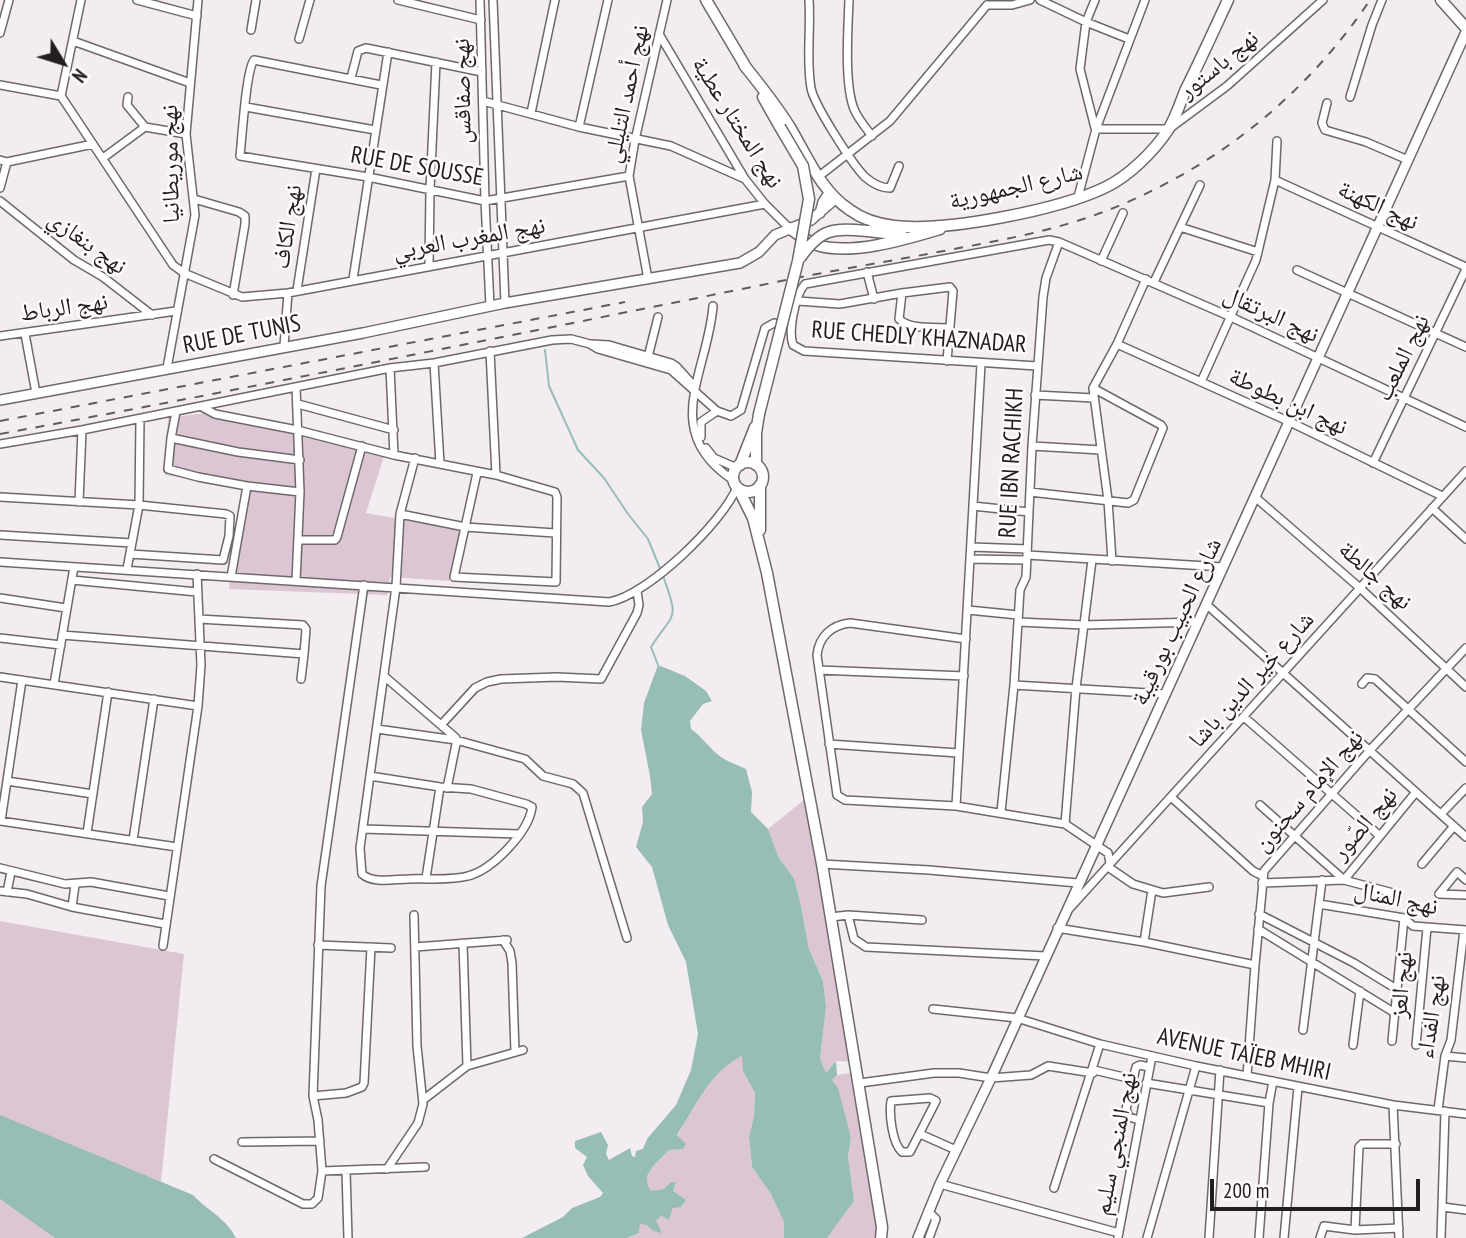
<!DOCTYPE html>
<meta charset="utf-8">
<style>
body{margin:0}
#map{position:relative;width:1466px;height:1238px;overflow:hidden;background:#f3ecf0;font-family:"PT Sans Narrow",sans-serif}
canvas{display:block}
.north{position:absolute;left:28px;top:28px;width:70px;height:70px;-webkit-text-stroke:5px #fefafd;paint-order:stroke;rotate:128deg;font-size:19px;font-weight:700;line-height:28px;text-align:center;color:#201e1f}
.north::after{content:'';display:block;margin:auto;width:24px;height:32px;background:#201e1f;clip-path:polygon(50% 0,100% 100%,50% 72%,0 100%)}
.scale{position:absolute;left:1210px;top:1179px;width:210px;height:32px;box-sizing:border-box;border:4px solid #201e1f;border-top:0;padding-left:9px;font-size:21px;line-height:24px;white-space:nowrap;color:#201e1f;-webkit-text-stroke:5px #fefafd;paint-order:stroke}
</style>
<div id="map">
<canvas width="1466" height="1238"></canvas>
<div class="north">N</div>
<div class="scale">200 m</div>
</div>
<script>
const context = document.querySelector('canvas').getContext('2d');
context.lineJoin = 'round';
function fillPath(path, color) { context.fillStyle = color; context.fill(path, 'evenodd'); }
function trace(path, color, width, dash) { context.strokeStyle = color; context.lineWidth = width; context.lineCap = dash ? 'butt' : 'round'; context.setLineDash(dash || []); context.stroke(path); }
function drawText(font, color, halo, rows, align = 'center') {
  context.font = font + ' "PT Sans Narrow","Noto Naskh Arabic",sans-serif'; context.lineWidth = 5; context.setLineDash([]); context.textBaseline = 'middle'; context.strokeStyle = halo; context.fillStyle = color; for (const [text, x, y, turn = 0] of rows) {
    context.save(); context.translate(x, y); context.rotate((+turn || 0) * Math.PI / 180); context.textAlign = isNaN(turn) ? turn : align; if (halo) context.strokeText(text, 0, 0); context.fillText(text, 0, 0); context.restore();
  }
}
const green = new Path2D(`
 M212 412 385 453 366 513 460 530 449 581 390 577 387 595 229 589 242 487 165 475 168 418Z
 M810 795 853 1062 836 1061 826 1073 820 1058 826 1007 823 981 809 949 800 901 794 878 779 858 768 829Z
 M0 921 184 954 161 1182 0 1117Z
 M743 1056V1071L755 1093 754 1116 749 1137 752 1167 771 1194 784 1222V1238H627L639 1233 640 1224H647L661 1233 655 1222 661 1216 669 1220 673 1208 685 1200 673 1191 676 1183 664 1189 651 1192 648 1186 647 1176 653 1166 669 1150 704 1090 724 1065Z
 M851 1073 885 1238H827L854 1201 848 1157 851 1138 831 1080 837 1075Z
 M0 1199 49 1232 55 1238H0Z`);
const water = new Path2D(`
 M658 665 685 676 706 691 712 701 703 704 690 721 691 729C701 736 707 745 716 753 725 761 735 764 746 769L752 792 751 812 768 829 779 858 794 878 800 901 809 949 823 981 826 1007 820 1058 826 1073 836 1061 837 1075 832 1080 838 1088 851 1138 848 1157 854 1201 827 1238H784V1222L771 1194 752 1167 749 1137 754 1116 755 1093 743 1071 742 1056C709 1072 697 1105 677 1135L686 1144 683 1149 669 1150 653 1166 647 1176 648 1186 651 1191 664 1189 671 1182H676L673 1191 686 1200 681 1207 673 1208 669 1220 661 1216 656 1221 662 1233 653 1231 647 1225 640 1224 639 1233 627 1238H522L563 1217 572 1208 600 1197 603 1193 588 1176 583 1165 587 1157 575 1148V1141L601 1132 608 1145 606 1154 609 1160 630 1148 632 1156 635 1157 636 1151 643 1149 647 1139 676 1105 691 1070 698 1034 686 962 668 925 652 867 636 847 643 822 642 807 652 794 650 776 641 730 644 703Z
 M0 1115 193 1195C209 1212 225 1217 236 1238H55L0 1199Z`);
const stream = new Path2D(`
 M545 350 549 386 578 450 604 478 628 514 648 539 661 571
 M658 665 651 647C674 611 680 622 663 576`);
const minor = new Path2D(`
 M137 0 197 16
 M398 0 481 20
 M480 0 485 201 490 306
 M493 0 505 303
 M809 0C811 29 806 60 811 88 814 105 853 165 865 177 872 183 881 188 890 188L899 166
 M849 0C848 28 844 84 854 109 858 119 866 128 872 136
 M1040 0 1086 22 1129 39
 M1095 0 1086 22 1080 69 1095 128
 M987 5H1012L1030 0
 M251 30 256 0
 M0 33 9 0
 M659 34 745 179 765 204 789 228
 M299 39 310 0
 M73 41 190 83
 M351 78 358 51 366 48 482 72
 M0 85 61 96
 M381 85 254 60C246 70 242 138 240 156L368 177 485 201 629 176
 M61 96 173 265 184 273 242 297 288 293 765 204
 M61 96 81 0
 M128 97 127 105 145 127
 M1350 97 1372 25 1382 0
 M483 101 579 127 671 146 745 179
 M1327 103 1322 123 1325 130 1366 142 1408 160
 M246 107 375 130
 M531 113 555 0
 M579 127 608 0
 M1096 129H1169L1227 86 1323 0
 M103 158 145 127 186 134
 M0 160 7 162 93 144
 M818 177 890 121 987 5
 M1275 180 1466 267
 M0 188 7 162
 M1078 197 1096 129 1145 0
 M194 199 239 212 245 216V224L233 295
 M0 201 74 260 103 277 152 315
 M1180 227 1258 252
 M1101 261 1123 213
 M429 266 430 190 436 62
 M1297 270 1466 347
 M867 272 874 299
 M353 279 388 52
 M648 279 629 176 635 140 667 0
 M1154 282 1200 185
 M297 290 316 169
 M902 293 899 319C910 330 935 327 950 328
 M798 301 840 304 902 293 950 287 953 291 947 361
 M713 306C708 372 659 431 733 480
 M25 334 36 393
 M0 336 176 311
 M591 344 609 345 671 363 677 367 695 387
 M1117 344 1290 422 1442 496
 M284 346 288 293
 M490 351 496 475
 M648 357 658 317
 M434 363 440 464
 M1037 366 804 351 793 345C788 331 795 295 805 284L1049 240 1059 242 1231 317 1466 427
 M167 368 195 215 186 134 198 0
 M390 368 394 455
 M1201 382 1256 260 1275 180 1277 141
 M1035 395 1094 398
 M298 404 394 430
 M202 407 215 414 297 430 394 455 496 475 555 492 557 497 556 582 454 577 477 473
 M701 437V422L717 411
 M171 438 176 412
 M0 444 82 430 390 368 434 363 552 340 571 339 590 344 598 349 671 370 717 411 731 416 741 410 765 328 774 323 784 325
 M1032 446 1101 450
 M706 448 714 458 737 468
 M300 460 238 452 171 438 168 469 198 477 247 486 300 492
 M1373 463 1466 269
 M1030 492 1128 503 1134 500 1163 428 1161 425 1093 388
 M0 497 139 505 226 514 230 516 229 536 223 560 130 554
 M1255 497 1360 588 1466 687
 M79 502 82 430
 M973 506 1029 512
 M1432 508 1466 539
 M400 514 465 527 555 533
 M0 535 132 543
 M298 540H335L337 537 362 446
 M971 547 1027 549
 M1027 555 1223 567
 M971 559 1026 560
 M1112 561 1108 500 1093 388 1117 344 1146 279
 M0 562 609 602C647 596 723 522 737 487
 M127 569 139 505 140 419
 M231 577 247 486
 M72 580 197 592
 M296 581 300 492 296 387
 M0 598 66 608
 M1206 604 1466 837
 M968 610 1018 615
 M1018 622 1084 625 1198 622
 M62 635 304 654 306 629 303 625 199 619
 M0 638 61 645
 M966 639 850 623C832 625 819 636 817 655L837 795 845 800 956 806 1065 824 1108 853 1110 863
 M819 670 964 676
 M384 676 456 738V744L447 788
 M0 677 198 706
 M301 679 304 654
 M54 684 74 567
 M1362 684 1367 678 1375 679 1466 762
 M1014 685 1166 694
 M1244 717 1380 836
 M441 725 475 688 487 682 501 679 557 677 601 679 637 613 639 605 637 591
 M377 729 456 740 525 759 543 776 573 784 583 793 627 938
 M829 744 958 753
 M370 776 440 787 471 789 526 804 532 807C529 832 492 870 468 876 450 881 427 878 409 879 395 879 373 884 362 874L360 848 396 587 400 514 415 458
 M7 781 93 794
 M1171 797 1253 871 1263 876
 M1260 805 1343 879
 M956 806 981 364
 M1001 812 1014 685 1020 590 1026 577 1032 446 1043 297 1046 278 1059 242
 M1441 814 1466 788
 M0 821 177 847
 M1 821 22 680
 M1065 824 1076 688 1092 560
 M363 829 519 834
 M87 833 108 692
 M133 840 154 699
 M822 864 929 870 1078 883
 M1422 864 1454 826
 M1108 867 1133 884 1163 893 1209 887
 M0 868 65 884 91 882 169 896
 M426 878 440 787
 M1344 880 1416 792
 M1466 880 1457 872 1439 894 1466 895
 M1262 883 1344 880 1393 893
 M0 891 27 894 72 907 165 924
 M7 892 11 872
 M1319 904 1404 918 1413 926 1466 930
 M72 907 75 885
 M1070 908 1466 471
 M1259 914 1354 963 1398 990
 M848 915 854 939 866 947 1045 956
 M831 917 848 915 922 920
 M1057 928 1144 942 1255 965
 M1258 929 1395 1013
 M503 940 510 951 512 963 515 1052
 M1144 942 1152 890
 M463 943 467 1066
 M318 945 391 948
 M163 946 198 706 201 665 197 574
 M415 947 507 940
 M933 1009 1017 1018 1100 1044 1196 1066 1393 1105 1466 1114
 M1303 1030 1322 880
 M1392 1041 1404 918
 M1353 1045 1360 991
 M1416 1045 1427 928
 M1445 1056 1466 1058
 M1094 1070 1132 1079
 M1247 1076 1255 965 1264 871 1370 750 1466 648
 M860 1083 934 1073H959L991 1078 1031 1075 1048 1066 1093 1073
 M1146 1083 1269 1103
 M313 1096 346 1093 362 1087 364 1083 371 947
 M930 1098 936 1101 910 1152H902C892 1143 889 1114 891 1101Z
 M423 1100 467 1066 523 1050
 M1393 1105 1399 1238
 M1438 1110 1445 1056 1451 1040 1464 930
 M1139 1120 1129 1117 1126 1109 1136 1067 1140 1065 1149 1067
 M920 1134 956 1150
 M242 1142 320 1141
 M1396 1144H1362L1359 1147 1355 1230 1399 1228
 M214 1159 303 1204H312L318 1198 322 1171 318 1120 313 1096 321 886 364 585
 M387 1169 418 1123 423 1104 417 1046 414 915
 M322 1171 425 1167
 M346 1171 348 1238
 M940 1184 1119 1233
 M1054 1188 1100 1044
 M1443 1207 1466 1210
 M928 1211 936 1219 929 1238
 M1118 1237 1152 1056
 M1147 1238 1196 1066
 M1209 1238 1220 1070
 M1259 1238 1269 1103 1273 1081
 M1284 1238 1298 1087
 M1320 1238 1324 1226 1355 1230
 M1441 1238 1445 1111`);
const tertiary = new Path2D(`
 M820 213 823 202 829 193
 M0 400 363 333 505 303 740 263 759 252 775 235 811 220 835 199
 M918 1238 940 1184 991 1078 1466 32`);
const secondary = new Path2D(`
 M706 0 747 69
 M1441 0 1466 28
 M744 65C761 86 777 106 791 129 808 158 821 191 850 210 862 219 878 224 894 226 946 232 1059 210 1106 187 1129 176 1154 151 1168 130 1175 119 1180 104 1185 91 1200 61 1214 30 1228 0
 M763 97 780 127
 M789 228C798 234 806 241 817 245 851 256 906 239 940 229
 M868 231 902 235
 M733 477a15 15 0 1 1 30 0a15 15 0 1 1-30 0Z
 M740 465 755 427
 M756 465V433L759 414
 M739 490 753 518 767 573 822 864 882 1227 881 1238
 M760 530V485`);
const rail = new Path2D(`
 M0 421 625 302
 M0 434C255 387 508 336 762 285 827 271 893 261 959 248 1014 238 1070 227 1123 204 1224 161 1308 92 1370 0`);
const secondaryBridge = new Path2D(`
 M800 258C821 228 833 228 868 231
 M759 414 798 261 809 199 803 166 780 127`);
const streetNames = [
 ["نهج باستور",1219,65,-39],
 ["نهج صفاقس",463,91,-91],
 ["نهج أحمد التليلي",627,94,-78],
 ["نهج المختار عطية",737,123,58],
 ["نهج موريطانيا",171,164,-91],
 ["RUE DE SOUSSE",417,167,10],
 ["شارع الجمهورية",1016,187,-13],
 ["نهج الكهنة",1378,206,25],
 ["نهج الكاف",288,227,-81],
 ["نهج المغرب العربي",469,239,-10],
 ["نهج بنغازي",87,243,36],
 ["نهج الرباط",64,308,-8],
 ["نهج البرتقال",1271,315,25],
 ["RUE DE TUNIS",242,335,-11],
 ["RUE CHEDLY KHAZNADAR",919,338,4],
 ["نهج الملعب",1403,358,-64],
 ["نهج ابن بطوطة",1288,402,25],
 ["RUE IBN RACHIKH",1012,463,-87],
 ["نهج جالطة",1375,576,42],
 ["شارع الحبيب بورقيبة",1177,622,-65],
 ["شارع خير الدين باشا",1252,680,-48],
 ["نهج الإمام سحنون",1309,791,-49],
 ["نهج الصّور",1365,824,-50],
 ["نهج المنال",1396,899,12],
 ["نهج العز",1402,985,-85],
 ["نهج الفداء",1432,1017,-81],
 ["AVENUE TAÏEB MHIRI",1244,1055,12],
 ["نهج المنجي سليم",1116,1144,-79]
];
fillPath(green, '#dcc6d4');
fillPath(water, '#96beb6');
trace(stream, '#96beb6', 2);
trace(minor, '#6e686c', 10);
trace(tertiary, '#6e686c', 12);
trace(secondary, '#6e686c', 13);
trace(minor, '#fff', 7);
trace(tertiary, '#fff', 9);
trace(secondary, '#fff', 10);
trace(rail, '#5f5c5e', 2, [9, 9]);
trace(secondaryBridge, '#6e686c', 13, []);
trace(secondaryBridge, '#fff', 10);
drawText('24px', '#201e1f', '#fefafd', streetNames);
</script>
